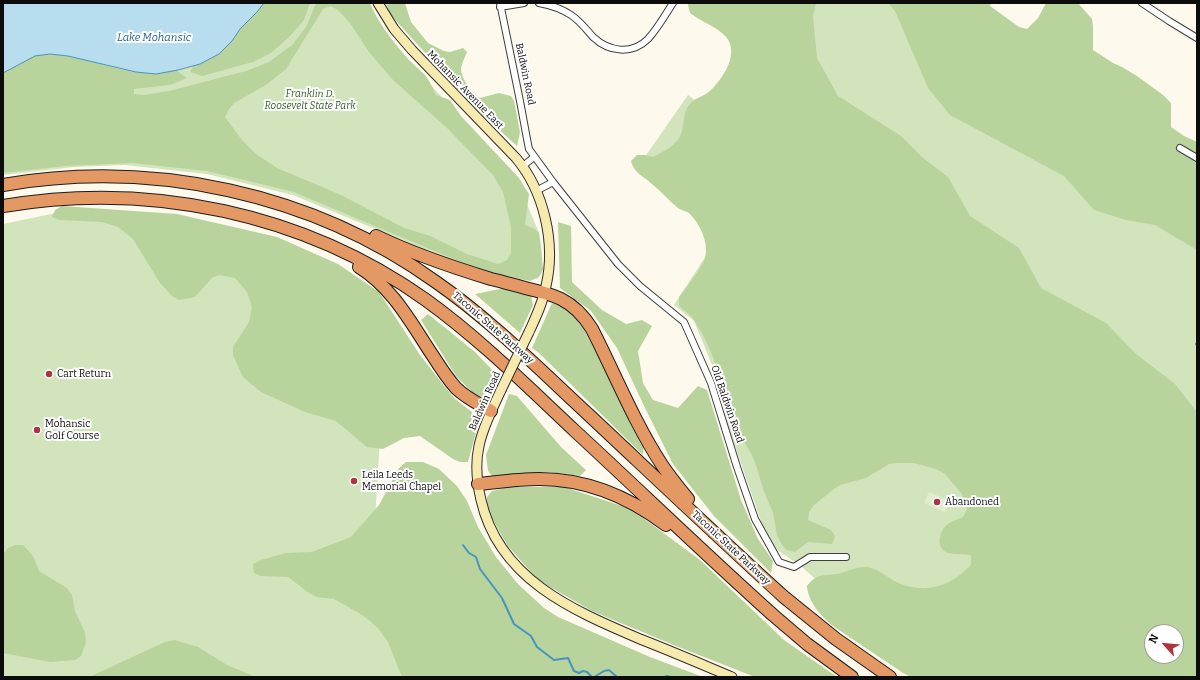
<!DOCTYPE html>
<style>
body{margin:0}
#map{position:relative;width:1200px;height:680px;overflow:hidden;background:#fdf9ed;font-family:Bitter,serif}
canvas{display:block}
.frame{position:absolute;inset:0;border:4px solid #0c0c0c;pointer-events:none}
.north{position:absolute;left:1144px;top:624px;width:40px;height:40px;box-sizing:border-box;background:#fff;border:1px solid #9e9e9e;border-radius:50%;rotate:297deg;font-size:11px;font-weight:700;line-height:16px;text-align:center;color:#0c0c0c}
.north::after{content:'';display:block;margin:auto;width:14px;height:18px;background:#ad3440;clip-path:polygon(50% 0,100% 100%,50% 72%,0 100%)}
</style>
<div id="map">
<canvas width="1200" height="680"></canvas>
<div class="frame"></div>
<div class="north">N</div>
</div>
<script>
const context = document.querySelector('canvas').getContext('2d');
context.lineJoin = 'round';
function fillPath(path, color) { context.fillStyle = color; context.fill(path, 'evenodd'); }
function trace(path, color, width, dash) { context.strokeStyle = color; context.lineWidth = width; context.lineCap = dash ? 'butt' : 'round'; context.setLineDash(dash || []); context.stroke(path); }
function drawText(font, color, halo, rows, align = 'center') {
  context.font = font + ' Bitter,serif'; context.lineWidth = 4; context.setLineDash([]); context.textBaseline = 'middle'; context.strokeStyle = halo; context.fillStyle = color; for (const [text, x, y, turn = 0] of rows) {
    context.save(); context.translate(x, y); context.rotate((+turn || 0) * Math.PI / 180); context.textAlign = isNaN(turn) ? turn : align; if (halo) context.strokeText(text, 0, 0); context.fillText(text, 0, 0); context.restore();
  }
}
const green = new Path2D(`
 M3 3H366L385 36 509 169 519 185 539 233 541 258 538 279 460 264 293 195 207 174 125 165 74 167 3 175Z
 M751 3H980L1197 158V677H1009L864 623 802 567 773 547 763 527 726 420 714 370 694 321 674 305 724 228 642 161 688 95 707 109 747 52ZM1152 632H1176V656H1152Z
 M61 212 217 248 380 439 371 583 436 677H3V224Z`);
const forest = new Path2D(`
 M264 3H310L304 20 289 37 271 53 253 62 202 76 190 72 193 66C208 62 222 53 232 41 235 37 237 32 240 28 248 19 257 13 264 3Z
 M316 3H370C377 22 396 45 409 60 414 65 419 69 423 73 429 79 432 87 436 95L450 100 461 116 519 178 529 194 525 225 535 229 539 233 541 246 543 270 539 277 530 281 497 274 471 266 377 227 294 192 207 171 133 163 65 166 3 173V73C11 68 27 58 36 56 68 49 104 68 136 72 150 74 163 73 176 70L187 78 170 85 134 89V94L144 95 169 91 246 71 269 62 292 45 306 27ZM331 6 338 10 350 23 369 52 393 80 447 128 493 175 503 192 511 227V253L507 260 498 264 467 254 430 236 404 228 341 195 277 168 256 154 242 140 225 117 229 109 234 103 266 85 286 69 323 9Z
 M386 3H405L411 22 428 43 444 51 450 52 463 48 467 52C465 57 461 65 461 70 462 80 472 93 480 98L499 93 511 96 514 101 520 132 517 146 475 108 390 14Z
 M689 3H816L813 16 817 58 838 96 901 136 922 157 948 177 970 216 1019 248 1041 288 1106 323 1136 354 1175 384 1197 412V677H911L903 673 833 626C821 616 808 602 807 586 817 573 823 576 837 574 847 572 856 566 867 567 876 568 886 576 894 581 923 595 949 588 971 565V555C964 554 955 555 948 553 935 549 939 530 948 524 952 521 958 519 963 517L967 509 965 501 962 494 945 474 938 470 922 465 913 463H897L889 464 866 478 840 485 834 489 814 505 809 512 808 520 831 530 835 536 832 544 808 542 795 552 787 550 782 545 777 535 773 513 763 489 756 465 752 455 743 440 737 424 732 417 713 357 703 335 692 317 679 306V297C684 291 703 266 705 258 709 244 701 226 691 215 688 211 682 211 678 208 669 201 662 192 653 185 643 175 635 175 631 161L637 155H645L653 157C663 152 677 145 681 134 685 125 682 114 689 105 695 97 704 97 711 90 724 77 742 50 723 34 713 25 700 21 690 13L688 5ZM1152 632H1176V656H1152Z
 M888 3H991L990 6 1019 27 1027 29 1038 18 1046 3H1078L1092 19 1093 26V50L1113 63 1122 67 1137 76 1163 95 1171 103V127L1184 136 1197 142V250L1155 225 1126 220 1094 210 1064 176 950 115 928 88 895 11Z
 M62 206 177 214 277 237 338 264 379 292 420 355 445 387 455 399 472 412 477 429 468 462H460L453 459 420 436 404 438 383 449 367 447 336 421 305 412 261 392 243 377 233 355V347L249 322 252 307 247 292 235 278 219 275 212 278 195 297 179 300 172 296 160 283 133 239 118 227 102 222 59 220 52 217 55 210Z
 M558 222 571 226 572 282 602 310 626 324 642 320 652 326 638 351 643 383 653 400 678 408 698 386 707 390 741 500 758 539 773 561 771 573 714 516 673 464 645 408 617 348 591 311 560 288Z
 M505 288 531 295 533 305 520 333 475 294Z
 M552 303C567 307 573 314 582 326L644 443 643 455 539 353 532 348Z
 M428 314 475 352 497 375 487 394 481 397 474 394 456 376 421 320Z
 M509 394 517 396 561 447 586 470 580 476 550 472 506 475 493 477 488 471 486 455Z
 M406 462H423L439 469 457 486 467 501 478 527 496 557 518 584 544 608 558 617 650 657 703 677H402L388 642 378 628 364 616 334 599 317 597 309 593 288 577 261 576 254 573 253 564 261 560 286 553 312 552 351 537 379 505 399 468Z
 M509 487H564L631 509 700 560 784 640 837 677H755L676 646 592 611 538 580 507 545 489 513 486 505 487 497 492 491Z
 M15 545H23L33 556 39 571 67 588 72 595 75 611 85 633 86 642 81 656 75 660 50 662 3 653V592L4 587 3 579V554L8 548Z
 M175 640 198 647 227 665 256 677H89L165 642Z`);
const pitch = new Path2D(`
 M929 492 950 501 945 512 924 503Z`);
const water = new Path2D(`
 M3 3H264L257 12 240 29 232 41 219 54 200 64 178 70 156 74 136 72 68 56 50 54 35 56 3 73Z`);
const stream = new Path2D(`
 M1196 344H1197
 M463 545 469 553 476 557 480 569 502 598 514 624 531 636 537 647 554 660 568 658 574 671 579 673 583 671 587 672 592 677
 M594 677 604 671 609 670 617 677
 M665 677 667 676 671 677`);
const street = new Path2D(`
 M500 3 520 101 527 139 529 149 553 182 618 264 640 286 684 322 711 383 737 467 755 519 779 562 794 567 810 557H846
 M539 3C550 5 562 9 571 15 580 21 586 29 593 37 609 52 632 55 648 39 658 28 665 15 673 3
 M1142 3 1169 21 1197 38
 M500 7 524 3
 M1180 148 1197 158
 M523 166 534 157
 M536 191 553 182`);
const secondary = new Path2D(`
 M378 3 394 29 412 50 516 158C544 191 556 243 546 286 543 302 536 317 529 332
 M501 390C493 408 483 426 479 446 475 464 477 483 481 500 499 579 572 610 640 639 671 651 701 664 732 677`);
const highway = new Path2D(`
 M3 185C153 159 312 193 436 282 492 321 540 370 590 416 654 476 718 537 784 597L836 639 890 677
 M3 206C150 181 304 213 426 300 480 339 527 386 575 431 641 492 706 555 773 615L807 644 852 677
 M376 236C413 254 452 267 491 279 504 282 517 286 529 289 541 292 551 294 561 299 575 306 584 316 592 329 615 374 634 422 662 465 670 477 679 488 688 499
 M359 267C393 288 411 323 433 356 440 367 447 378 456 388 466 398 479 404 491 411
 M478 484C498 482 519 479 539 479 586 479 629 497 666 525`);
const secondaryBridge = new Path2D(`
 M501 390 529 332`);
const markers = [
 [49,374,4,"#ad3440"],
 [37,430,4,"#ad3440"],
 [354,481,4,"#ad3440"],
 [937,502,4,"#ad3440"]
];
const streetNames = [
 ["Baldwin Road",525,74,78],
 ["Mohansic Avenue East",465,90,46],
 ["Taconic State Parkway",493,328,41],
 ["Baldwin Road",485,401,-66],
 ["Old Baldwin Road",727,404,71],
 ["Taconic State Parkway",731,548,43]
];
const parkNames = [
 ["Franklin D.",310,94],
 ["Roosevelt State Park",310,106]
];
const poiNames = [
 ["Cart Return",57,374],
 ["Mohansic",45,424],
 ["Golf Course",45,436],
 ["Leila Leeds",362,475],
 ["Memorial Chapel",362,487],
 ["Abandoned",945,502]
];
const waterNames = [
 ["Lake Mohansic",154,38]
];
fillPath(green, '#d2e4bb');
fillPath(forest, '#b8d39c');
fillPath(pitch, '#e2eccc');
fillPath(water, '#b7ddef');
trace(water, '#4795be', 1);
trace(stream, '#4795be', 2);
trace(street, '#3f3f3f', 8);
trace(secondary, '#2e2e2e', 11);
trace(highway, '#1d1d1d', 14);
trace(street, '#fff', 6);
trace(secondary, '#f6eaaf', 9);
trace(highway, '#e49864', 12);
trace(secondaryBridge, '#2e2e2e', 11, []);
trace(secondaryBridge, '#f6eaaf', 9);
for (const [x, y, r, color] of markers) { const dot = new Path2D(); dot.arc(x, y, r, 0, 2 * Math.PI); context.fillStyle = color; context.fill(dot); trace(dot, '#fff', 1.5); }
drawText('10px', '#0c0c0c', '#fff', streetNames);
drawText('italic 10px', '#335c24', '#fff', parkNames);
drawText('10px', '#0c0c0c', '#fff', poiNames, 'left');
drawText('italic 11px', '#246790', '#fff', waterNames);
</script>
